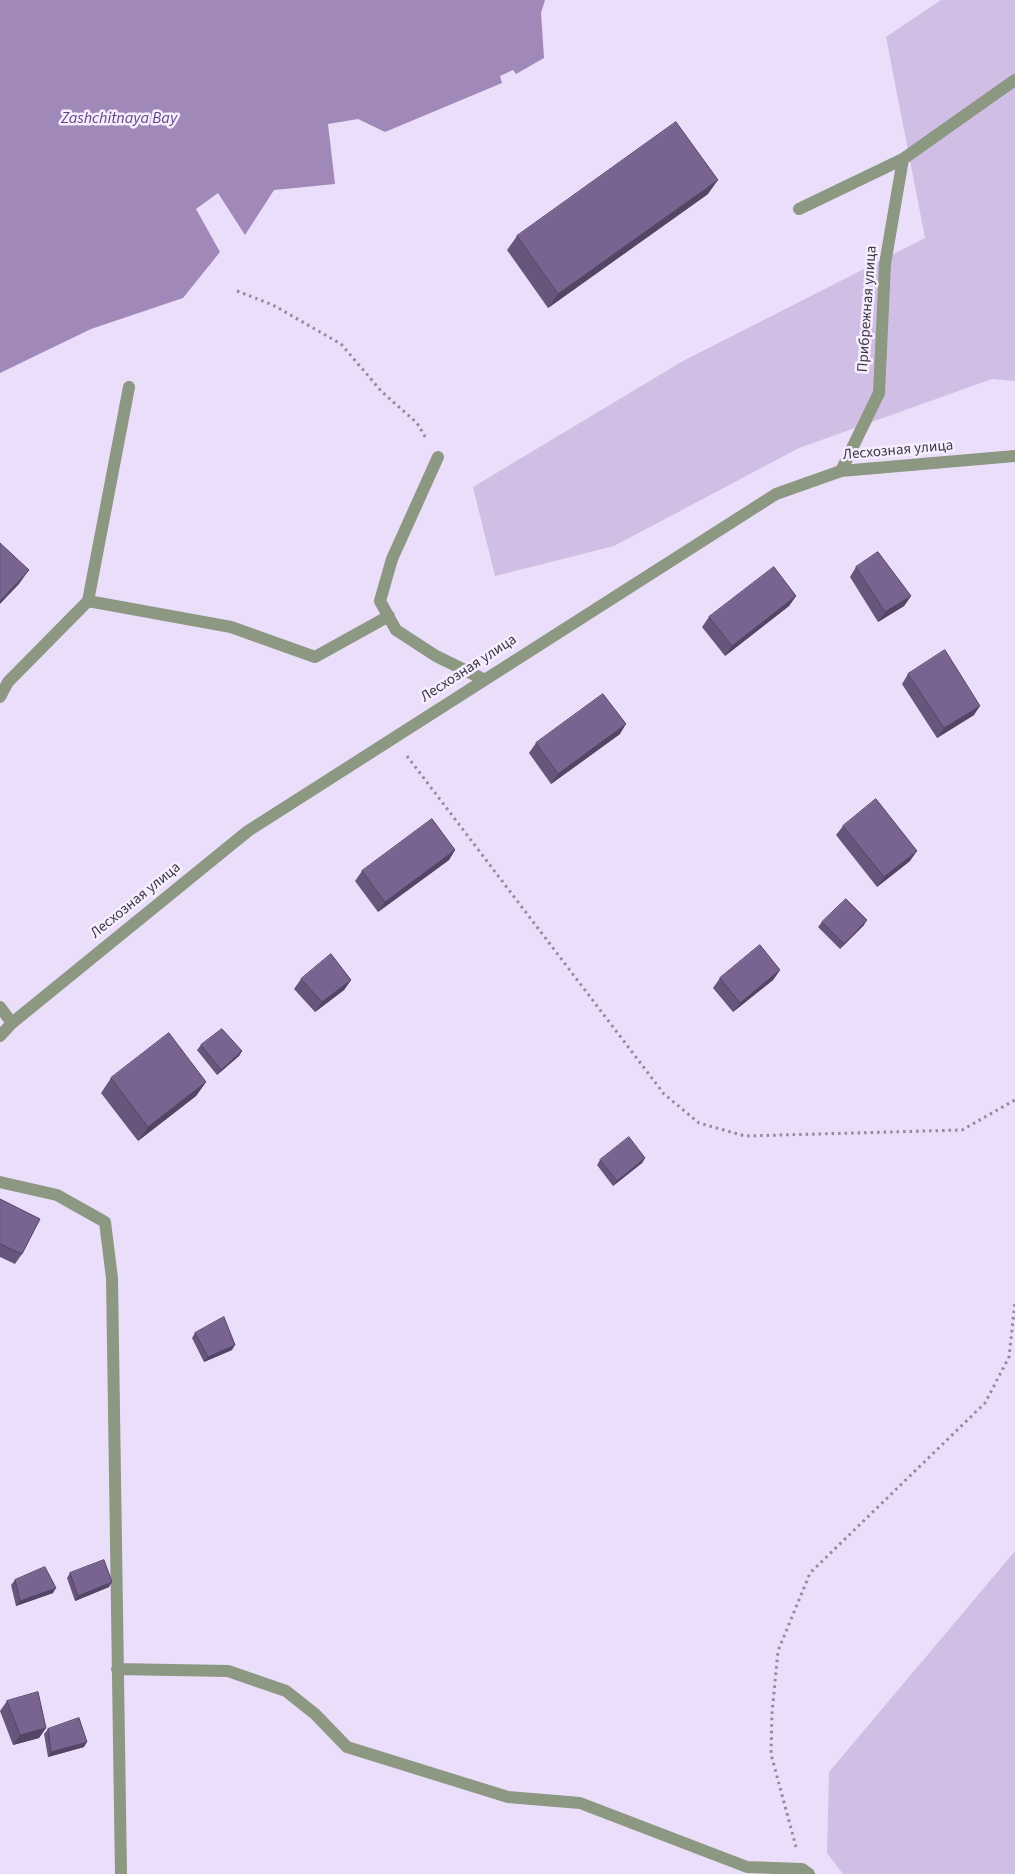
<!DOCTYPE html>
<meta charset="utf-8">
<style>
body{margin:0}
canvas{display:block;background:#ebdefa}
</style>
<canvas width="1015" height="1874"></canvas>
<script>
const context = document.querySelector('canvas').getContext('2d');
context.lineJoin = 'round';
function fillPath(path, color) { context.fillStyle = color; context.fill(path, 'evenodd'); }
function trace(path, color, width, dash) { context.strokeStyle = color; context.lineWidth = width; context.lineCap = dash ? 'butt' : 'round'; context.setLineDash(dash || []); context.stroke(path); }
function drawText(font, color, halo, rows, align = 'center') {
  context.font = font + ' "Source Sans 3",sans-serif'; context.lineWidth = 5; context.setLineDash([]); context.textBaseline = 'middle'; context.strokeStyle = halo; context.fillStyle = color; for (const [text, x, y, turn = 0] of rows) {
    context.save(); context.translate(x, y); context.rotate((+turn || 0) * Math.PI / 180); context.textAlign = isNaN(turn) ? turn : align; if (halo) context.strokeText(text, 0, 0); context.fillText(text, 0, 0); context.restore();
  }
}
const green = new Path2D(`
 M941 0H1015V381L992 379 799 448 614 546 495 576 473 487 683 361 925 238 886 37Z
 M1015 1551V1874H843L827 1853 829 1772Z`);
const water = new Path2D(`
 M0 0H545L541 13 544 58 516 74 513 70 500 76 502 83 385 132 358 119 328 124 335 184 274 190 245 235 218 193 196 209 220 252 183 298 91 329 0 373Z`);
const path = new Path2D(`
 M237 291 273 305 341 344 382 392 417 423 427 440
 M407 756 664 1094 699 1123 745 1136 962 1130 1015 1100
 M796 1847 771 1754 772 1713 778 1651 810 1573 985 1403 1009 1357 1015 1302`);
const minor = new Path2D(`
 M799 209 903 159 1015 80
 M438 457 392 559 380 601 396 630 436 656 483 679
 M841 471 879 393 885 264 903 159
 M88 601 129 387
 M0 697 8 682 88 601 231 627 315 657 389 616
 M0 1007 12 1023
 M0 1036 12 1023 248 831 776 494 841 471 1015 456
 M0 1182 57 1195 105 1222 112 1278 121 1874
 M117 1669 228 1671 286 1691 315 1714 347 1747 508 1797 580 1803 747 1867 802 1869 809 1874`);
const wall = new Path2D(`
 M708 194 548 308 507 250 517 236Z
 M856 567 911 596 904 606 878 622 850 577Z
 M796 596 789 606 725 656 702 627 709 617Z
 M908 674 974 715 937 738 902 684Z
 M620 734 551 784 529 753 536 743Z
 M843 826 910 861 877 887 836 835Z
 M455 850 449 860 378 912 355 881 362 871Z
 M822 922 864 925 840 949 818 927Z
 M780 970 773 980 733 1012 713 988 720 978Z
 M301 979 351 980 344 990 315 1012 294 989Z
 M201 1045 242 1051 239 1056 217 1075 197 1050Z
 M111 1078 206 1082 196 1096 138 1141 101 1093Z
 M645 1158 642 1163 613 1186 597 1165 600 1160Z
 M0 1199 22 1254 15 1264 0 1257Z
 M195 1333 232 1350 204 1362 192 1338Z
 M70 1573 109 1587 75 1601 67 1578Z
 M15 1580 53 1593 16 1606 11 1585Z
 M7 1701 46 1728 39 1738 13 1745 0 1711Z
 M48 1729 84 1747 48 1757 44 1734Z`);
const shadedWall = new Path2D(`
 M718 180 708 194 548 308 558 294Z
 M29 570 19 584 0 604V601Z
 M796 596 789 606 725 656 732 646Z
 M911 596 904 606 878 622 885 612Z
 M980 706 974 715 937 738 944 728Z
 M626 724 620 734 551 784 558 774Z
 M455 850 449 860 378 912 385 902Z
 M917 851 910 861 877 887 884 877Z
 M867 920 864 925 840 949 844 944Z
 M780 970 773 980 733 1012 740 1003Z
 M351 980 344 990 315 1012 322 1002Z
 M242 1051 239 1056 217 1075 221 1070Z
 M206 1082 196 1096 138 1141 148 1127Z
 M645 1158 642 1163 613 1186 617 1181Z
 M235 1345 232 1350 204 1362 208 1357Z
 M112 1582 109 1587 75 1601 78 1596Z
 M56 1588 53 1593 16 1606 20 1601Z
 M46 1728 39 1738 13 1745 20 1735Z
 M87 1742 84 1747 48 1757 51 1752Z`);
const building = new Path2D(`
 M676 122 718 180 558 294 517 236Z
 M0 543 29 570 0 601Z
 M878 552 911 596 885 612 856 567Z
 M774 567 796 596 732 646 709 617Z
 M945 650 980 706 944 728 908 674Z
 M603 694 626 724 558 774 536 743Z
 M876 799 917 851 884 877 843 826Z
 M432 819 455 850 385 902 362 871Z
 M846 899 867 920 844 944 822 922Z
 M760 945 780 970 740 1003 720 978Z
 M331 954 351 980 322 1002 301 979Z
 M222 1029 242 1051 221 1070 201 1045Z
 M169 1033 206 1082 148 1127 111 1078Z
 M629 1137 645 1158 617 1181 600 1160Z
 M0 1199 40 1219 22 1254 0 1244Z
 M224 1317 235 1345 208 1357 195 1333Z
 M104 1560 112 1582 78 1596 70 1573Z
 M45 1567 56 1588 20 1601 15 1580Z
 M38 1692 46 1728 20 1735 7 1701Z
 M79 1718 87 1742 51 1752 48 1729Z`);
const streetNames = [
 ["Прибрежная улица",868,309,-86],
 ["Лесхозная улица",898,451,-5],
 ["Лесхозная улица",469,669,-33],
 ["Лесхозная улица",136,901,-39]
];
const waterNames = [
 ["Zashchitnaya Bay",119,119]
];
fillPath(green, '#d1bee5');
fillPath(water, '#a088b8');
trace(path, '#938a9d', 3, [2.5, 4]);
trace(minor, '#8d9883', 12);
fillPath(wall, '#68557c');
fillPath(shadedWall, '#554565');
fillPath(building, '#796390');
trace(building, '#554565', 1);
drawText('15px', '#3d3843', '#f6eeff', streetNames);
drawText('italic 16px', '#644382', '#f6eeff', waterNames);
</script>
